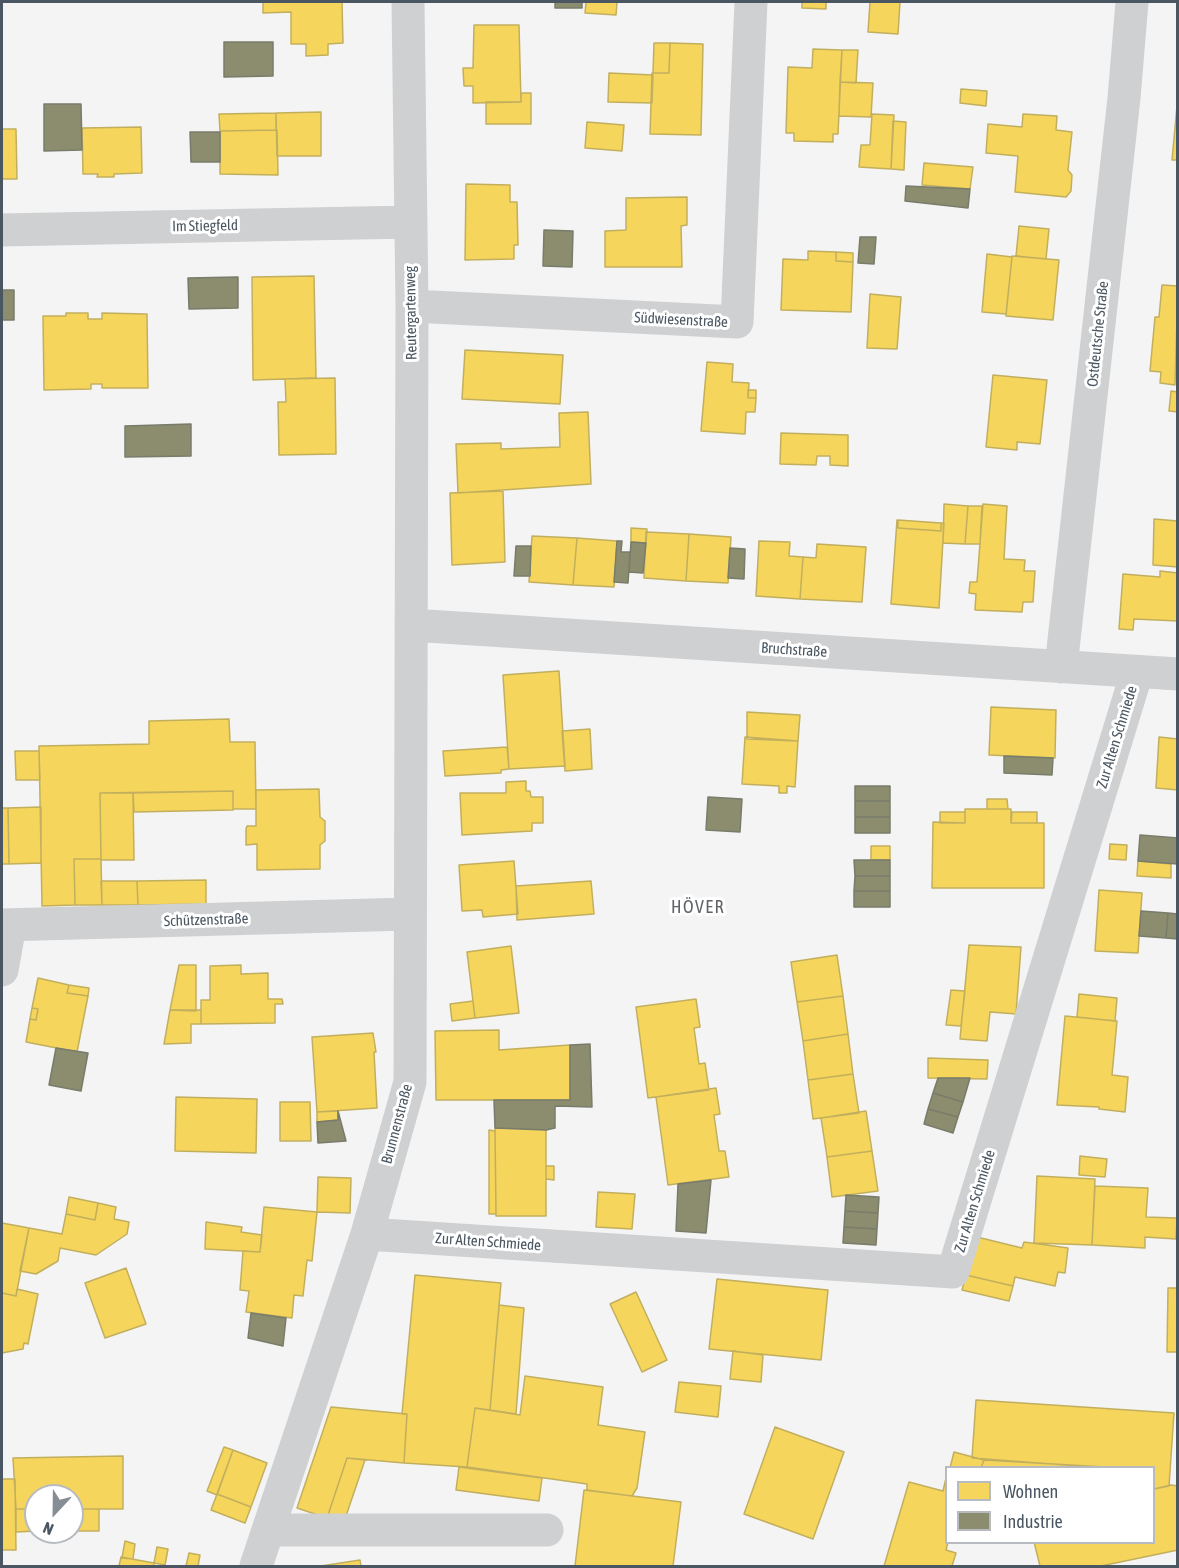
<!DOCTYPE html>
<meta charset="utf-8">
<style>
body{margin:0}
#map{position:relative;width:1179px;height:1568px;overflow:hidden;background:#f4f4f4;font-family:"Asap Condensed",sans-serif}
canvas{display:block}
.frame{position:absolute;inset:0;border:3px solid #4a5661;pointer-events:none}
.legend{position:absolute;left:945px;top:1466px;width:210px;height:78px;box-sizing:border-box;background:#fff;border:2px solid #b7bbc0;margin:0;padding:8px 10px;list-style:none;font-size:18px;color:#4a5661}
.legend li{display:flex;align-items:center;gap:12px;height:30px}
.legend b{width:30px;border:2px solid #b7bbc0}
.north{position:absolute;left:24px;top:1484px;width:60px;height:60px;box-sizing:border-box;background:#fff;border:2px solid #b7bbc0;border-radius:50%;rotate:202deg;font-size:16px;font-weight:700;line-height:24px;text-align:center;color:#4a5661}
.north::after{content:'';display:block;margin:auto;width:21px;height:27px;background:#868d94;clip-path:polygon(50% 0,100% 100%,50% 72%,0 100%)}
</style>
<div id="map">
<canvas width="1179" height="1568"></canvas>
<div class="frame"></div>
<ul class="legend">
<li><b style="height:16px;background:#f6d55c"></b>Wohnen</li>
<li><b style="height:16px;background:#8c8c6e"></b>Industrie</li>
</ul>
<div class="north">N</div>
</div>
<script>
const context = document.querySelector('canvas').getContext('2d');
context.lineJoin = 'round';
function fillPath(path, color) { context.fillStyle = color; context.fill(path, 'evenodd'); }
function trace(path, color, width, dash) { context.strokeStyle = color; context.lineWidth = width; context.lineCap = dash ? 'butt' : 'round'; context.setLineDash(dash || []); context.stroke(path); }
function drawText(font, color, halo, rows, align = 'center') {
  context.font = font + ' "Asap Condensed",sans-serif'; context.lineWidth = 6; context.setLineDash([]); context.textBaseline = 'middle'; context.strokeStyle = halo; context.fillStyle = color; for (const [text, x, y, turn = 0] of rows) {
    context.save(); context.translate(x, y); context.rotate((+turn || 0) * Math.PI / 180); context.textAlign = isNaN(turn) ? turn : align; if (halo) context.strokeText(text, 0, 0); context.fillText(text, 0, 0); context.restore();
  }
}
const homes = new Path2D(`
 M263 2H342L343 43 328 44V55L306 56V44H291V12L263 13Z
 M586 2H617L616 15 585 13Z
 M802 2H826V9L802 8Z
 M870 2H900L898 34 868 32Z
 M474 25H519L521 102 473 103V86H464L463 68H473Z
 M654 43H670L669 73H653Z
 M670 43 703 44 701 135 650 134 652 73H669Z
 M813 49 842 50 838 134H833V142L794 141V133H786L788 67 812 68Z
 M842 50H858L856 83 840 82Z
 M609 73 653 75 652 103 608 102Z
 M840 82 873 83 871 117 839 116Z
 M961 89 987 91 986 106 960 103Z
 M521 93H531V124H486V102H521Z
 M1178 95V160H1172Z
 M321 112V156H277L276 113Z
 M276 113V130L220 131 219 114Z
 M872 114 894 115 891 169 859 167 861 145H870Z
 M1023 114 1057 116 1056 130 1072 132 1068 170 1072 175 1071 191 1066 197 1015 192 1018 156 986 153 988 124 1022 127Z
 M893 121 906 122 904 170 891 169Z
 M587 122 624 125 622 151 585 148Z
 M141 127 142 173 114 174V177H97L98 174H83L82 128Z
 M2 129H16L17 179H2Z
 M277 130 278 175 220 174V131Z
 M924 163 973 167 970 189 922 185Z
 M466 184 510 185V202H517L518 245H514V259L465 260Z
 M687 197V225L681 226 682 267H605V231L626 230V198Z
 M1019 226 1049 229 1046 259 1016 256Z
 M808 251 836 252V261L853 262 851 312 781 310 783 259 808 260Z
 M836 252 853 253V262L836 261Z
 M987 254 1012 257 1006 314 982 312Z
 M1012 256 1059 260 1053 320 1006 316Z
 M314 276 316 378 253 380 252 277Z
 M1162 285 1178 286 1175 385 1160 383 1161 372 1150 371 1155 317H1159Z
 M870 294 901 297 897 349 867 348Z
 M66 313H88V319H102V313L147 314 148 388H102V384H91V389L44 390 43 316H66Z
 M465 350 563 355 560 404 462 399Z
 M707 362 733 364 732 382 749 383 748 398H756L755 412H746L745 434 701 431Z
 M993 375 1047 380 1040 444 1017 442V450L986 447Z
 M335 378 336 454 279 455 278 402H286L285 379Z
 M748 390H756V398H748Z
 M1171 391 1178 392V412L1169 411Z
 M588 412 591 484 458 493 456 444 501 443V449L560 447 559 413Z
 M781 433 848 435V466L830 465V456H817L816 465 780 464Z
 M503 491 505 562 452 565 450 493Z
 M944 504 968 506 965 544 943 543Z
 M983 504 1007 506 1004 559 1025 560 1024 571H1035L1033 602H1023L1022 612 975 610 976 594 969 593 970 582H977Z
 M968 506H982L980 544H965Z
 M1154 519 1178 521V567L1153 565Z
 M897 520 898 528 941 531V523H944L939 608 891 604Z
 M898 520 941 523V531L898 528Z
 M631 528 647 529 646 543 631 542Z
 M646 532 689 534 686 581 644 578Z
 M689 534 731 537 728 583 686 581Z
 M532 536 577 538 573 585 529 582Z
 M577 538 617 541 614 587 573 585Z
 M759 541 790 542 789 556 803 557 800 599 756 596Z
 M817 544 866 547 862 602 800 599 803 557 816 558Z
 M1160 571 1178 573V621L1134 619 1133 630 1119 629 1123 574 1160 577Z
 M559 671 565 766 509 769 503 675Z
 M991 707 1056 710 1055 758 989 755Z
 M747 712 800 715 798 741 747 739Z
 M229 719 230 742H255L256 809H233V791L100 793 101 859H74L75 905 42 906 39 746 149 744V721Z
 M590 729 592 769 565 771 562 731Z
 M745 737 798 741 795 787 787 786V793H779V786L742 784Z
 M1159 737 1178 739V790L1156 788Z
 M507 747 509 769 501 770V773L445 776 443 751Z
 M15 751H39L40 780H16Z
 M526 781V791H530L531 797H543V823H532V831L462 835 460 793H506V782Z
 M319 789 320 817 325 821V841L320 845V869L257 870V844L246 845V829L247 826H256V790Z
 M233 791V810L134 812 133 793Z
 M100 793H133L134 860H101Z
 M987 799H1007L1008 809H987Z
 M41 807V863L9 864 8 808Z
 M2 808H8L9 864H2Z
 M965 809H1011V823H1044V888H932L933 822 965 823Z
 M940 812H965V823H940Z
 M1012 812H1037V823H1011Z
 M1110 844 1127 845 1126 860 1109 859Z
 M871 846H890V860H871Z
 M74 859H101L102 905H75Z
 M514 861 518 914 483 917 482 910 462 911 459 865Z
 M1138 861 1171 864V878L1137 876Z
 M206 880V904L138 905 137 881Z
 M101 881H137L138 905H102Z
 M591 881 594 914 517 920 516 886Z
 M1099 890 1142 893 1138 953 1095 951Z
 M969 945 1021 947 1016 1014 990 1012 987 1041 960 1039Z
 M511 946 519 1013 475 1018 467 952Z
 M837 955 843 996 797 1002 791 962Z
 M179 965H196V1011L170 1010Z
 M241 965V974L268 973V999H282L283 1004H275V1023L201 1024V1000H210V966Z
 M38 978 69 985 67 993 88 996 77 1052 26 1042 30 1019 36 1020 38 1009 32 1008Z
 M69 985 89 988 88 996 67 993Z
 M951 990 965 991 961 1026 946 1025Z
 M1079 994 1117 998 1115 1021 1077 1017Z
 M843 996 848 1034 803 1041 797 1002Z
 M696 999 700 1027 694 1028 699 1064 705 1063 709 1090 648 1098 636 1007Z
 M473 1001 475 1018 452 1021 450 1004Z
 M32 1008 38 1009 36 1020 30 1019Z
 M170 1010H201V1024H191V1043L164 1044Z
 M1065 1016 1117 1021 1112 1075 1128 1077 1125 1112 1099 1109V1107L1057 1105Z
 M499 1030V1050L570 1045V1100H436L435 1031Z
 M373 1033 376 1052H374L377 1108 317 1112 312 1037Z
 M848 1034 853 1074 808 1080 803 1041Z
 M928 1058 988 1060 987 1079 928 1078Z
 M853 1074 859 1113 813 1119 808 1080Z
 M716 1088 720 1114 714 1115 719 1151H725L729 1177 668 1185 656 1097Z
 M176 1097 257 1099 256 1153 175 1151Z
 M280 1102H310L311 1141H280Z
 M338 1111V1120L317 1122V1112Z
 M866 1111 872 1151 827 1157 821 1118Z
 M495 1128H546V1216H496Z
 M489 1130 495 1131 496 1214H489Z
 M872 1151 878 1191 832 1197 827 1157Z
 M1080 1156 1107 1159 1105 1177 1079 1175Z
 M546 1166H554V1180L546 1179Z
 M1037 1176 1095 1179 1092 1245 1034 1243Z
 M318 1177 351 1178 350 1213 317 1212Z
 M1095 1186 1148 1188 1146 1217 1177 1218 1176 1239 1145 1237V1248L1092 1245Z
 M598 1192 635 1194 632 1229 596 1227Z
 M69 1197 98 1203 95 1220 66 1214Z
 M98 1203 116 1207 114 1219 129 1222 127 1234 96 1255 60 1248 58 1261 36 1274 20 1271 29 1228 62 1234 66 1214 95 1220Z
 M264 1207 317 1212 312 1261 307 1260 303 1296 294 1295 292 1318 246 1312 249 1291 240 1290 243 1251 260 1252Z
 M206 1222 242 1227 241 1232 262 1235 260 1252 205 1249Z
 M2 1223 29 1228 16 1296 2 1293Z
 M977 1237 1022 1248 1024 1242 1068 1248 1065 1273 1058 1272 1055 1286 1015 1277 1013 1286 966 1275Z
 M126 1268 146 1324 105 1338 85 1283Z
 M415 1275 501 1283 490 1410 475 1408 467 1467 404 1463 407 1414H402Z
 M966 1275 1013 1286 1009 1301 962 1290Z
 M717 1279 828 1290 821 1360 709 1349Z
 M1168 1288H1178V1352H1167Z
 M17 1289 38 1294 28 1344 24 1343 23 1349 2 1353V1293L16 1296Z
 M636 1292 667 1360 642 1372 610 1304Z
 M499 1305 524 1308 516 1414 490 1410Z
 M733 1351 763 1355 761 1382 730 1379Z
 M525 1376 603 1387 598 1425 645 1432 637 1488 632 1496 587 1490V1484L467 1467 475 1408 520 1415Z
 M679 1382 721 1386 718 1417 675 1412Z
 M976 1400 1174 1413 1169 1486 1154 1489V1468H1105L972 1458Z
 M331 1407 407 1414 404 1463 347 1458 327 1518 297 1508Z
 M775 1427 844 1452 813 1539 744 1514Z
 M224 1447 233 1450 217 1495 207 1491Z
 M233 1450 267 1463 251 1507 217 1494Z
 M954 1452 984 1460 981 1468H950Z
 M123 1456V1509H72V1496H36V1509H16L13 1458Z
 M347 1458 365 1460 346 1516 327 1518Z
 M984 1460 1105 1467 981 1468Z
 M459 1467 542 1478 539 1501 456 1490Z
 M946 1478 948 1542 946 1550 956 1553 952 1566H884L909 1482 943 1491Z
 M2 1479H15L16 1550H2Z
 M1171 1485 1178 1486V1550L1101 1566H1040L1034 1542H1154V1489Z
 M584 1490 681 1502 673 1566H575Z
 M217 1494 251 1507 245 1523 211 1510Z
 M16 1509H36V1531L16 1532Z
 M72 1509H99V1531H72Z
 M125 1541 135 1544 133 1559 122 1558Z
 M157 1547 168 1549 165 1565 154 1563Z
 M189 1553 200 1555 198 1566H186Z
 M121 1557 154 1563V1566H119Z
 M360 1560 361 1566H321Z`);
const industry = new Path2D(`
 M555 2H582V8H555Z
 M224 42H273V76L224 77Z
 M44 104H81L82 150 44 151Z
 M190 132H220V162H191Z
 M906 186 970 189 968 208 905 201Z
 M544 230 573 231 572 267 543 266Z
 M860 237H876L874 264 858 263Z
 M238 277V308L189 309 188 278Z
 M2 290H14V320H2Z
 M191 424V456L125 457V426Z
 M617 541H622L621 552H630L628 583 614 582Z
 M631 542 646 543 643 573 629 572Z
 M516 546H531L530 576H514Z
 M730 548 745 549 744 579 728 578Z
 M1004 756 1053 758 1052 775 1004 773Z
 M855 786H890V801H855Z
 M708 797 742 799 740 832 706 830Z
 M855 801H890V817H855Z
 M855 817H890V833H855Z
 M1140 835 1178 838V864L1138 861Z
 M854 860H890V876H855Z
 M855 876H890V891H854Z
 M854 891H890V907H854Z
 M1141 911 1168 913 1166 938 1139 936Z
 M1168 913 1178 914V939L1166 938Z
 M590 1044 592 1107 555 1106V1128L546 1130 495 1128 494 1100H570V1045Z
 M56 1048 88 1053 81 1091 49 1085Z
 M938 1078H970L963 1102 933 1093Z
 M933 1093 963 1102 958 1117 928 1109Z
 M928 1109 958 1117 953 1133 924 1124Z
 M338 1111 346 1141 318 1143 317 1122 338 1120Z
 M711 1180 706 1233 676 1231 678 1184Z
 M846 1195 879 1197 878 1213 845 1211Z
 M845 1211 878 1213 877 1229 844 1227Z
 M844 1227 877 1229 876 1245 843 1243Z
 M251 1313 286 1318 283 1346 248 1338Z`);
const minor = new Path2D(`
 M2 230 409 222
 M412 306 737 322 751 2
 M411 625 1178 674
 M1061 667 1124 98 1132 2
 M2 925 410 914
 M2 970 10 925
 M367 1234 953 1272 1137 672
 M269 1530H547
 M256 1566 367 1234 410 1082 412 306 408 2`);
const streetNames = [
 ["Im Stiegfeld",205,226,-1],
 ["Reutergartenweg",411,313,-91],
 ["Südwiesenstraße",681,320,3],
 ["Ostdeutsche Straße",1098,334,-84],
 ["Bruchstraße",794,650,4],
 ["Zur Alten Schmiede",1117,737,-73],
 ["Schützenstraße",206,920,-2],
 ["Brunnenstraße",397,1124,-75],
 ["Zur Alten Schmiede",975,1201,-73],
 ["Zur Alten Schmiede",488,1242,4]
];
const quarterNames = [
 ["HÖVER",698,907]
];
fillPath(homes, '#f6d55c');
trace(homes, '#c2af5e', 1.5);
fillPath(industry, '#8c8c6e');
trace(industry, '#787c6a', 1.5);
trace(minor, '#ced0d2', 33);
drawText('15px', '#4a5661', '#fff', streetNames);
context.letterSpacing = '1.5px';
drawText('18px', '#5f6368', '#fff', quarterNames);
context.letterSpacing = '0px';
</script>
